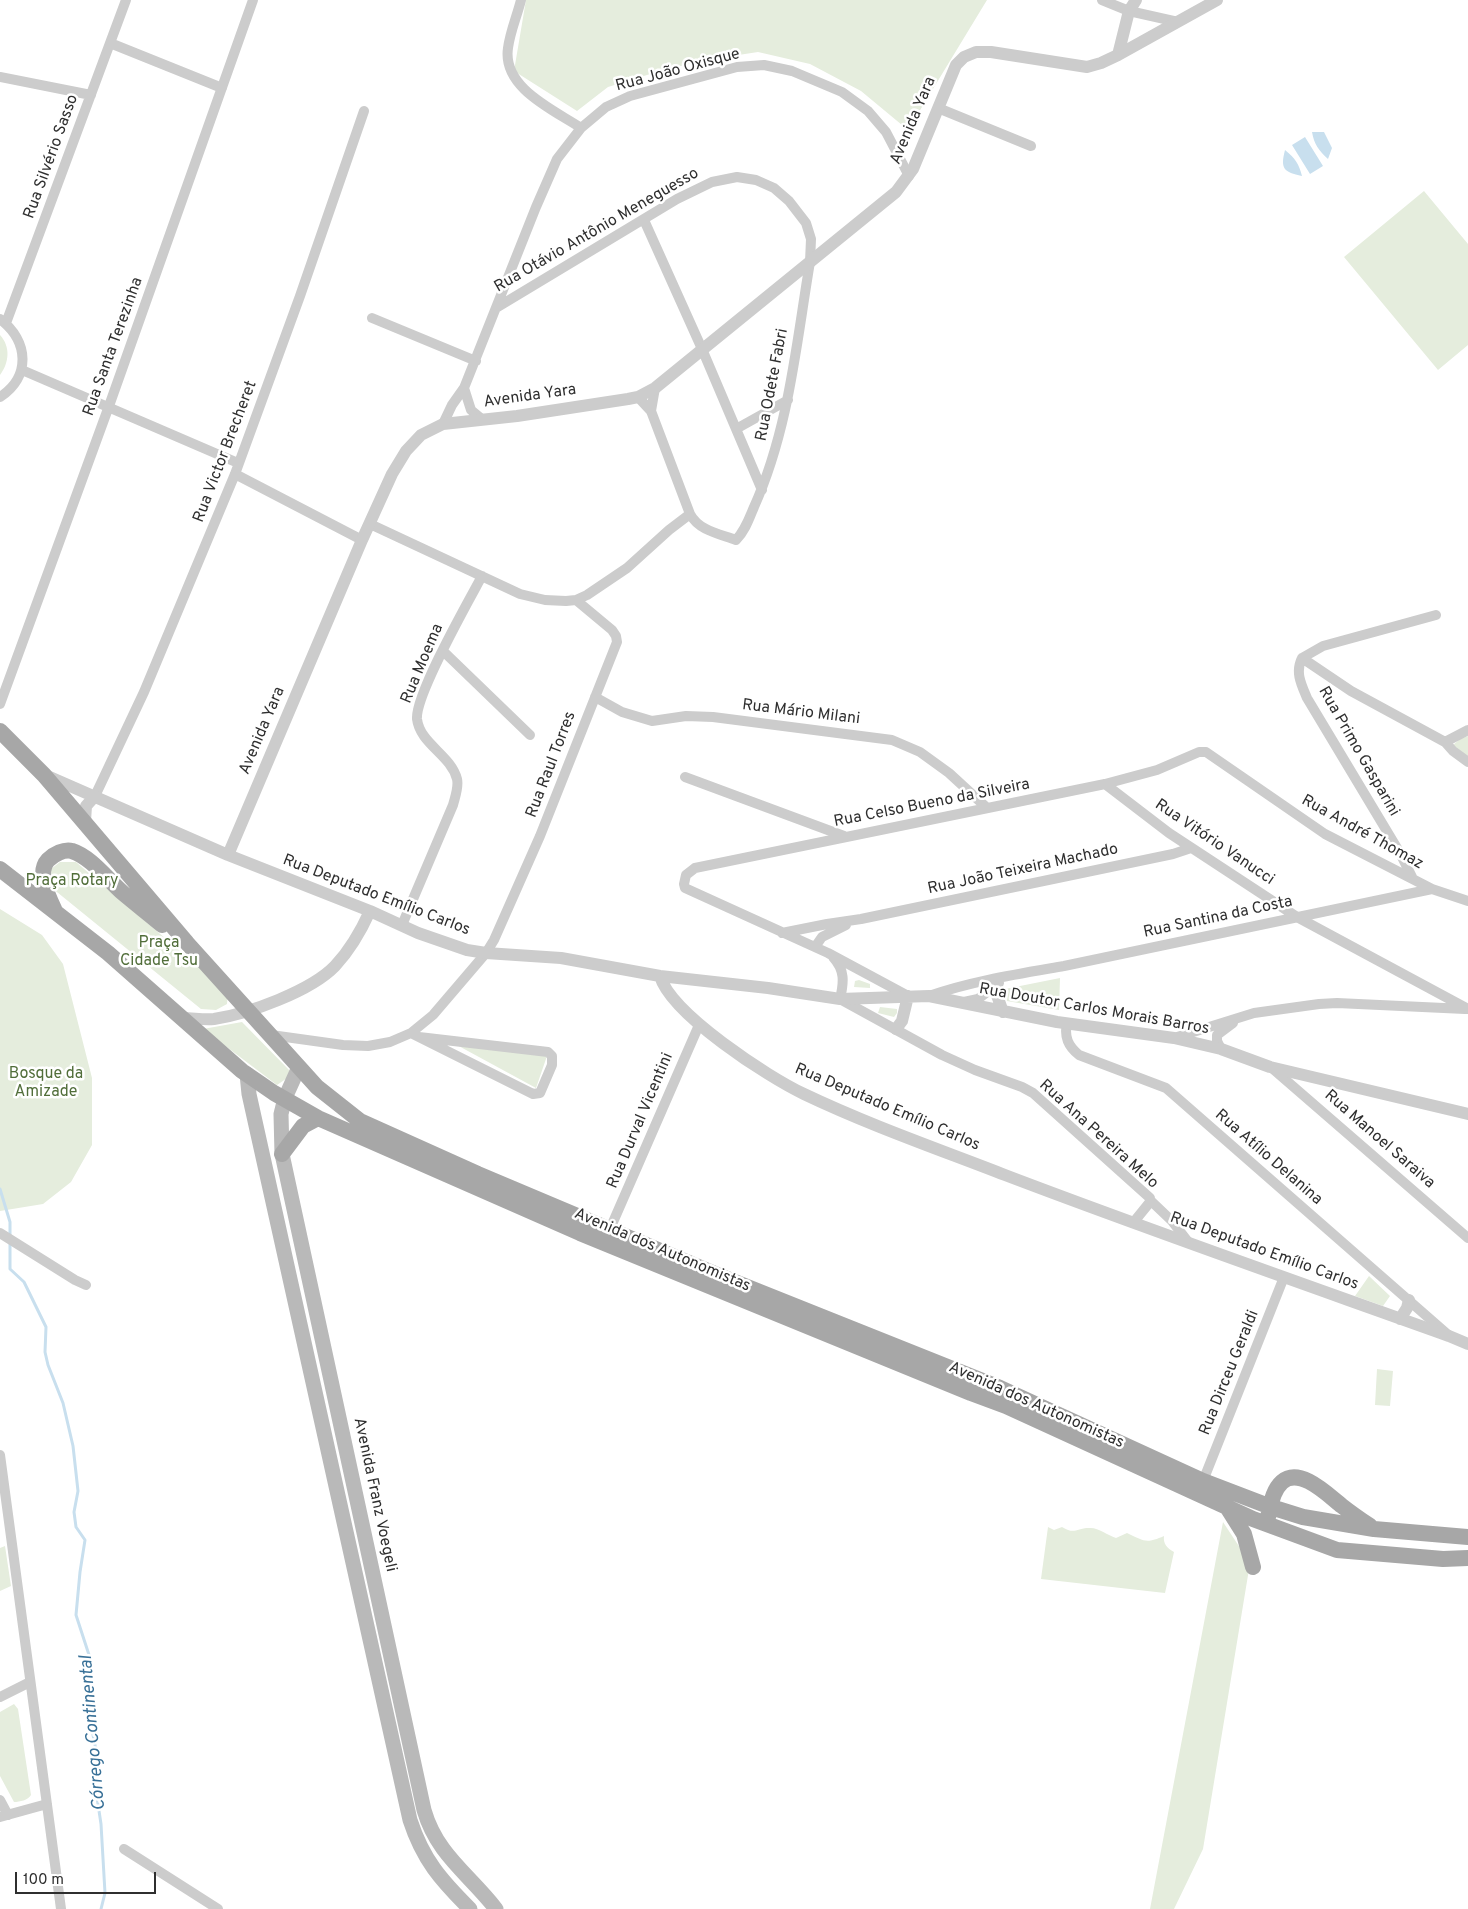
<!DOCTYPE html>
<meta charset="utf-8">
<style>
body{margin:0}
#map{position:relative;width:1468px;height:1909px;overflow:hidden;background:#fff;font-family:Overpass,sans-serif}
canvas{display:block}
.scale{position:absolute;left:15px;top:1872px;width:141px;height:22px;box-sizing:border-box;border:2px solid #2f2f2f;border-top:0;padding-left:6px;font-size:15px;line-height:18px;white-space:nowrap;color:#2f2f2f;-webkit-text-stroke:4px #fff;paint-order:stroke}
</style>
<div id="map">
<canvas width="1468" height="1909"></canvas>
<div class="scale">100 m</div>
</div>
<script>
const context = document.querySelector('canvas').getContext('2d');
context.lineJoin = 'round';
function fillPath(path, color) { context.fillStyle = color; context.fill(path, 'evenodd'); }
function trace(path, color, width, dash) { context.strokeStyle = color; context.lineWidth = width; context.lineCap = dash ? 'butt' : 'round'; context.setLineDash(dash || []); context.stroke(path); }
function drawText(font, color, halo, rows, align = 'center') {
  context.font = font + ' Overpass,sans-serif'; context.lineWidth = 5; context.setLineDash([]); context.textBaseline = 'middle'; context.strokeStyle = halo; context.fillStyle = color; for (const [text, x, y, turn = 0] of rows) {
    context.save(); context.translate(x, y); context.rotate((+turn || 0) * Math.PI / 180); context.textAlign = isNaN(turn) ? turn : align; if (halo) context.strokeText(text, 0, 0); context.fillText(text, 0, 0); context.restore();
  }
}
const green = new Path2D(`
 M526 0H987L908 130 861 91 810 64 758 52 706 60 660 71 608 87 577 111 514 71Z
 M1424 191 1468 244V345L1438 370 1344 257Z
 M0 335C11 347 9 363 0 375Z
 M1468 736V757L1453 745 1460 739Z
 M60 862H76L228 992 227 1004 216 1010 201 1009 52 888 51 869Z
 M0 909 42 935 63 964 92 1078V1145L71 1182 43 1204 0 1211Z
 M1060 978 1059 1010 1007 1001 1005 989Z
 M859 980 870 984V988L854 987 855 981Z
 M880 1007 897 1009V1013L894 1017 878 1013Z
 M242 1022 293 1074 277 1085 203 1029Z
 M455 1044 547 1056 536 1088Z
 M1369 1276 1390 1296 1383 1306 1355 1296Z
 M1377 1369 1393 1371 1390 1406 1375 1405Z
 M1223 1522 1250 1563 1203 1849 1174 1909H1150Z
 M1048 1527 1054 1530 1062 1527C1075 1535 1076 1528 1089 1528 1098 1527 1107 1535 1116 1538L1127 1533C1144 1541 1146 1544 1164 1536 1163 1544 1167 1548 1174 1552L1165 1593 1041 1579Z
 M5 1546 11 1586 0 1591V1548Z
 M14 1704 18 1709 31 1795C28 1800 20 1802 14 1802L0 1776V1712Z`);
const water = new Path2D(`
 M1312 132H1324L1332 148 1328 159C1319 151 1314 144 1312 132Z
 M1305 137 1323 166 1310 174 1292 145Z
 M1285 150C1295 158 1299 164 1302 176 1284 172 1280 169 1285 150Z`);
const stream = new Path2D(`
 M0 1189 10 1222V1237
 M10 1243V1269L24 1282 46 1327 45 1352 48 1365 63 1403 73 1446 78 1491 74 1512 76 1527 85 1540 80 1572 76 1615 90 1658 92 1730 96 1750 93 1771 101 1824 105 1893 101 1909`);
const minor = new Path2D(`
 M521 0C517 16 510 32 508 48 502 88 554 110 581 128
 M1102 0 1129 11 1178 22
 M110 43 222 88
 M0 77 91 95
 M938 108 1031 146
 M644 220 702 349 762 490
 M496 308 677 199 712 182 737 177 756 180 774 188 789 201 806 223 811 239 810 262C796 345 789 429 754 507 749 519 745 531 736 540 720 534 699 531 690 514
 M372 318 476 361
 M6 323 126 0
 M22 370 238 463
 M464 388 471 410 483 420
 M0 397C31 377 29 341 0 319
 M651 411 655 388
 M443 424 452 405 464 388 536 207 557 159 581 128 606 107 630 96 737 67 764 65 792 71 842 92 868 111 886 132 909 176
 M736 429 788 400
 M235 474 362 540
 M370 524 520 594 545 600 566 601 576 600 587 595 627 568 669 530 690 514 651 411 638 397
 M443 651 530 735
 M1302 658 1351 691 1445 742 1453 751 1468 762
 M595 697 622 712 652 721 686 716 713 717 892 740 920 752 949 773 986 807
 M0 704 109 406 253 0
 M1445 742 1468 730
 M685 777 844 836
 M1105 784 1169 833 1297 917 1468 1009
 M95 796 144 692 235 474 300 296 364 111
 M1412 877 1400 853 1307 698C1301 684 1295 672 1302 658L1323 646 1436 615
 M402 925 453 805C455 797 459 787 457 779 451 755 420 744 417 719 415 695 468 602 482 576
 M782 933 827 924 861 919 1173 854 1191 848
 M815 947 822 937 846 925
 M833 957C845 970 844 982 840 999L942 1055 975 1070 1022 1087 1033 1093 1150 1198V1202L1133 1223
 M908 996 828 953 685 888 684 884 686 875 695 868 1105 784 1157 770 1199 752H1206L1325 834 1432 889 1468 901
 M929 996C972 981 1018 974 1064 966L1432 889
 M964 1002 978 999 999 983
 M1067 1023C1064 1037 1068 1046 1079 1055L1166 1088 1446 1333
 M411 1033 533 1094 540 1093 552 1065V1056L548 1052 419 1037
 M271 1035 343 1045 368 1046 390 1042 411 1033 433 1015 486 953 494 940 540 836 617 642 616 636 612 630 576 600
 M1174 1038 1254 1013 1319 1004 1337 1003 1465 1009
 M1221 1049 1217 1041V1035L1233 1023
 M1273 1069 1468 1238
 M1150 1200 1172 1221 1189 1243
 M610 1229 699 1025
 M0 1233 75 1280 86 1285
 M0 1455 61 1909
 M1203 1481 1284 1277
 M0 1697 30 1682
 M0 1800 8 1815
 M0 1817 47 1804
 M124 1849 218 1909`);
const tertiary = new Path2D(`
 M1118 55 1129 11 1136 0
 M45 775 228 855 370 911 418 933 467 950 486 953 561 958 660 976 768 988 840 999 929 996 1057 1022 1174 1038 1221 1049 1270 1067 1468 1114
 M85 821 86 806 95 796
 M228 855 362 540 392 474 406 451 421 435 443 424 517 416 628 399 638 397 655 388 896 192 913 169 956 65 964 57 976 52H991L1087 67 1101 63 1118 55 1217 0
 M660 976C671 1014 768 1077 804 1094 869 1125 938 1149 1005 1175 1152 1231 1301 1283 1449 1336L1468 1344
 M994 987 1003 1012
 M183 1018C193 1018 204 1020 214 1019 248 1014 311 991 335 966 350 950 361 931 370 911
 M896 1029 902 1021 908 996
 M1400 1319 1407 1308 1409 1300`);
const secondary = new Path2D(`
 M299 1067 285 1098 281 1114 282 1154 424 1810C437 1855 469 1874 496 1909
 M247 1074 249 1094 410 1820C423 1860 441 1880 470 1909`);
const primary = new Path2D(`
 M0 731 44 775 187 943 317 1087 360 1121 478 1174 720 1276 1000 1388 1203 1481 1271 1507 1303 1517 1374 1529 1468 1537
 M0 869 108 953 242 1071 274 1093 318 1118 580 1233 971 1393 1006 1406 1253 1519 1337 1550 1443 1559 1468 1558
 M55 911C49 898 36 873 48 860 54 854 64 849 72 851 91 857 108 880 123 893 136 904 149 914 162 925
 M282 1154 303 1126 318 1118
 M1227 1507 1244 1534 1253 1567
 M1268 1517C1271 1506 1272 1491 1282 1482 1300 1466 1329 1496 1342 1506 1351 1513 1361 1520 1370 1526`);
const streetNames = [
 ["Rua João Oxisque",678,71,-15],
 ["Avenida Yara",914,121,-67],
 ["Rua Silvério Sasso",52,157,-70],
 ["Rua Otávio Antônio Meneguesso",597,231,-30],
 ["Rua Santa Terezinha",114,347,-70],
 ["Rua Odete Fabri",773,385,-79],
 ["Avenida Yara",530,397,-8],
 ["Rua Victor Brecheret",226,452,-69],
 ["Rua Moema",423,664,-67],
 ["Rua Mário Milani",801,713,7],
 ["Avenida Yara",263,731,-67],
 ["Rua Primo Gasparini",1358,752,60],
 ["Rua Raul Torres",552,765,-69],
 ["Rua Celso Bueno da Silveira",932,804,-11],
 ["Rua André Thomaz",1362,833,29],
 ["Rua Vitório Vanucci",1214,843,34],
 ["Rua João Teixeira Machado",1023,870,-12],
 ["Rua Deputado Emílio Carlos",376,896,21],
 ["Rua Santina da Costa",1218,918,-12],
 ["Rua Doutor Carlos Morais Barros",1094,1010,10],
 ["Rua Deputado Emílio Carlos",887,1108,23],
 ["Rua Durval Vicentini",641,1121,-67],
 ["Rua Ana Pereira Melo",1098,1135,42],
 ["Rua Manoel Saraiva",1379,1140,41],
 ["Rua Atílio Delanina",1268,1158,41],
 ["Avenida dos Autonomistas",662,1251,23],
 ["Rua Deputado Emílio Carlos",1264,1252,20],
 ["Rua Dirceu Geraldi",1230,1373,-68],
 ["Avenida dos Autonomistas",1036,1406,24],
 ["Avenida Franz Voegeli",374,1495,78]
];
const parkNames = [
 ["Praça Rotary",72,882],
 ["Praça",159,944],
 ["Cidade Tsu",159,962],
 ["Bosque da",46,1075],
 ["Amizade",46,1093]
];
const waterNames = [
 ["Córrego Continental",94,1733,-95]
];
fillPath(green, '#e5eddd');
fillPath(water, '#c8dfee');
trace(stream, '#c8dfee', 3);
trace(minor, '#ccc', 10);
trace(tertiary, '#ccc', 12);
trace(secondary, '#b9b9b9', 15);
trace(primary, '#a7a7a7', 16);
drawText('16px', '#2f2f2f', '#fff', streetNames);
drawText('16px', '#516e3a', '#fff', parkNames);
drawText('italic 18px', '#387097', '#fff', waterNames);
</script>
